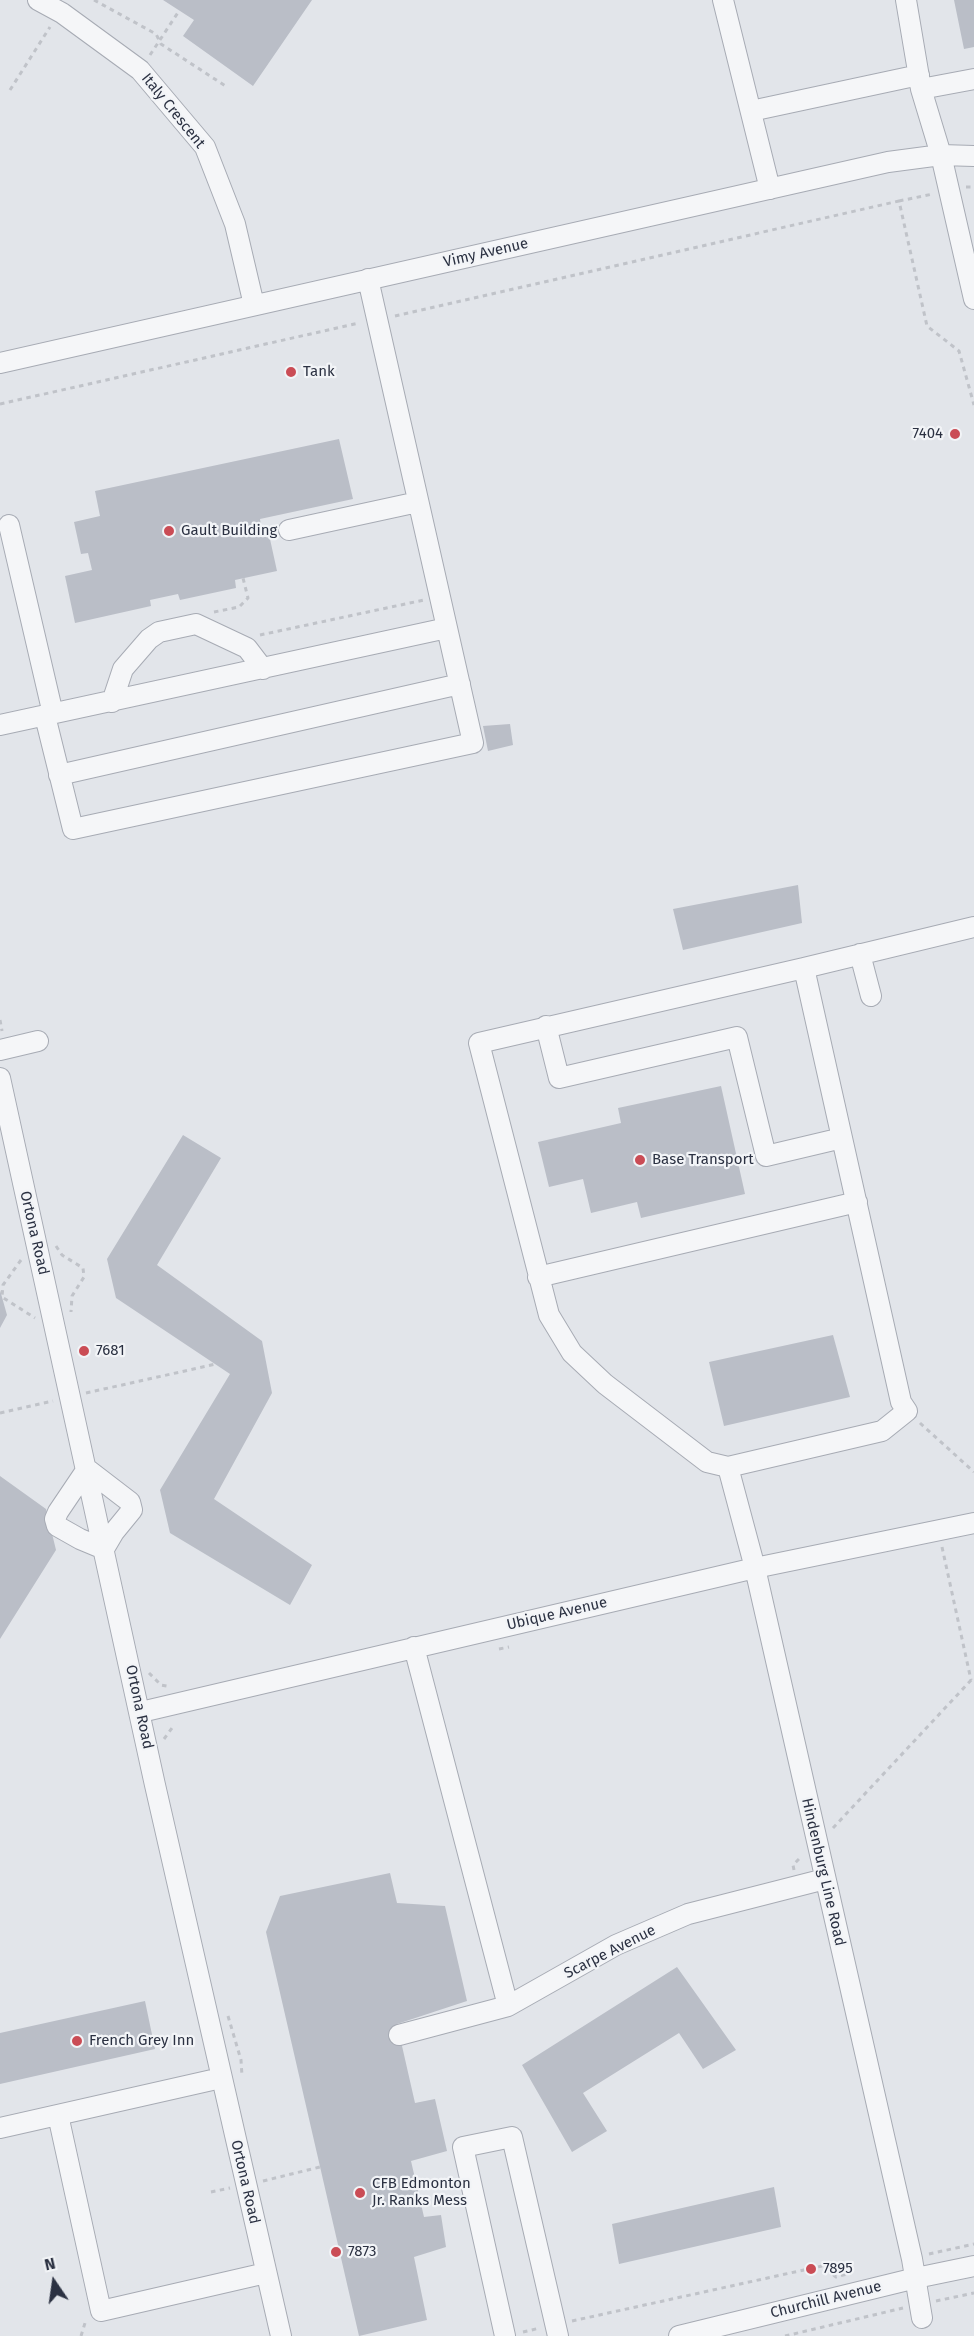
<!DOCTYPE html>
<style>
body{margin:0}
#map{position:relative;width:974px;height:2336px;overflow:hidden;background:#e2e5ea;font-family:"Fira Sans",sans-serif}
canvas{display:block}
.north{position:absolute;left:24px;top:2252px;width:60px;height:60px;-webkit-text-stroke:4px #f2f4f7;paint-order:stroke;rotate:347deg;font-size:16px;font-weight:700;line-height:24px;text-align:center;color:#2b3142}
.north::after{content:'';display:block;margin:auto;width:21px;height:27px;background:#2b3142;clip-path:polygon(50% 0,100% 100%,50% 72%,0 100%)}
</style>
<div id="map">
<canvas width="974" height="2336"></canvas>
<div class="north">N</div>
</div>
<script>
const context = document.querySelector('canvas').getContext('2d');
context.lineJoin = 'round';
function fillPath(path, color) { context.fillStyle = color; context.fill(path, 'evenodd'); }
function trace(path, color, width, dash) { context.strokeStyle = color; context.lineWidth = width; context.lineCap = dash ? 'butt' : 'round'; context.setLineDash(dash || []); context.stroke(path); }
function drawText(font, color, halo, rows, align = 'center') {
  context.font = font + ' "Fira Sans",sans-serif'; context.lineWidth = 4.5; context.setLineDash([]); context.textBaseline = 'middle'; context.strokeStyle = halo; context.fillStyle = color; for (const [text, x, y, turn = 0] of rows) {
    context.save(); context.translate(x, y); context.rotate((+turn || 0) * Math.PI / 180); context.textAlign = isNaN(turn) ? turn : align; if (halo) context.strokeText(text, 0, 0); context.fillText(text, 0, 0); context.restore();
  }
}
const building = new Path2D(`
 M163 0H312L253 86 183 36 194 20Z
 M954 0H974V47L964 49Z
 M339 439 353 499 260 519 262 532 268 530 277 571 235 580 236 588 180 600 178 594 150 600 151 606 75 623 65 576 92 570 88 553 81 554 74 522 100 516 95 491Z
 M510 724 513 745 488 751 483 726Z
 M798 885 802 923 683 950 673 909Z
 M721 1086 745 1194 641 1218 637 1202 591 1213 583 1179 549 1187 538 1142 621 1123 618 1108Z
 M183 1135 221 1158 157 1265 262 1341 272 1393 214 1499 312 1565 290 1605 170 1533 160 1490 230 1374 116 1298 107 1259Z
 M0 1290 7 1315 0 1328Z
 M833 1335 850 1397 724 1426 709 1362Z
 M0 1476 46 1509 56 1550 0 1639Z
 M390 1873 397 1903 445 1906 467 2001 397 2024 415 2103 435 2099 447 2151 411 2161 424 2217 441 2215 446 2247 414 2257 427 2320 359 2336 266 1932 280 1896Z
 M677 1967 736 2050 703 2069 679 2033 583 2093 607 2131 572 2152 522 2065Z
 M145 2001 155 2049 0 2084V2033Z
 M774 2187 781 2227 619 2264 612 2224Z`);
const path = new Path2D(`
 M94 0 156 34 161 44 227 87
 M150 55 179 11
 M10 90 50 27
 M966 187H974
 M899 201 933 194
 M395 316 899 201 927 326 959 351 974 405
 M0 404 359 323
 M214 612 239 607 248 598 243 578
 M260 635 424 600
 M0 1020 2 1031
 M56 1246 62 1255 83 1268 84 1277 72 1296 71 1312
 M21 1260 3 1285 2 1297 35 1318
 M86 1393 216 1364
 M0 1413 53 1401
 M920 1423 974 1472
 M942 1547 971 1680
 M499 1649 509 1647
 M149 1673 161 1685 167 1686
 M164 1739 172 1728
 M833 1828 974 1677
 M794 1870 793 1865 802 1856
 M228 2016 241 2060 242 2076
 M263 2181 320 2167
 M211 2192 230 2188
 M929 2254 974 2244
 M936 2301 974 2293
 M572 2321 822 2266 836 2277 847 2274
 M523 2332 540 2328
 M81 2336 85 2323
 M785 2336 903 2308`);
const minor = new Path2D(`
 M38 0 62 13 140 70 205 147 235 224 254 305
 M723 0 770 189
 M906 0 921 89 941 155 974 299
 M921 89 974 79
 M751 111 919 75
 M0 363 888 162 941 155 974 156
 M9 525 53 714
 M289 530 418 502
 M112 702 123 669 149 639 159 632 196 624 247 648 263 669
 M45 716 73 829 473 743 447 628
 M0 725 447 628 368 279
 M59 775 460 684
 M860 954 871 996
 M804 968 479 1043 549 1315 572 1353 605 1384 707 1462 728 1467 882 1431 907 1411 901 1402 804 968 974 927
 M546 1026 559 1078 737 1037 766 1156 842 1138
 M0 1050 38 1041
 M0 1078 155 1785 281 2336
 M538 1277 857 1202
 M728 1467 755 1568 912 2259 922 2318
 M87 1469 130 1502 132 1510 114 1532 104 1549 80 1539 57 1526 55 1519 58 1512Z
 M414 1647 508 2006
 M141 1712 755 1568 974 1523
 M399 2035 508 2006 616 1945 688 1914 825 1879
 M58 2115 101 2311 266 2273
 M0 2128 221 2078
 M505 2336 463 2147 512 2137 558 2336
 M679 2336 916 2278 974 2266`);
const markers = [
 [291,372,6,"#ca4c55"],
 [955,434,6,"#ca4c55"],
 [169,531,6,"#ca4c55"],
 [640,1160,6,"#ca4c55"],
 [84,1351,6,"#ca4c55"],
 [77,2041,6,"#ca4c55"],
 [360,2193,6,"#ca4c55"],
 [336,2252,6,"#ca4c55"],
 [811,2269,6,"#ca4c55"]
];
const streetNames = [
 ["Italy Crescent",173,111,51],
 ["Vimy Avenue",486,253,-13],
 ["Ortona Road",34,1233,77],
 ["Ubique Avenue",557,1614,-13],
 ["Ortona Road",139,1707,78],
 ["Hindenburg Line Road",823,1872,77],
 ["Scarpe Avenue",610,1952,-27],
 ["Ortona Road",245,2182,77],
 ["Churchill Avenue",826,2300,-14]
];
const poiNames = [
 ["Tank",303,372],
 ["7404",943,434,"right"],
 ["Gault Building",181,531],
 ["Base Transport",652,1160],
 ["7681",96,1351],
 ["French Grey Inn",89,2041],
 ["CFB Edmonton",372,2184],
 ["Jr. Ranks Mess",372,2201],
 ["7873",348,2252],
 ["7895",823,2269]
];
fillPath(building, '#babec7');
trace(minor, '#a7abb4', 22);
trace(path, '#c0c3c9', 3, [4.5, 4.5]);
trace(minor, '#f5f6f8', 20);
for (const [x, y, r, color] of markers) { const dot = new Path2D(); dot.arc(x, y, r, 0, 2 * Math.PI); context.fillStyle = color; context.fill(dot); trace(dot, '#f2f4f7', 2); }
drawText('15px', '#2b3142', '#f2f4f7', streetNames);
drawText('15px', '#2b3142', '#f2f4f7', poiNames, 'left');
</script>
